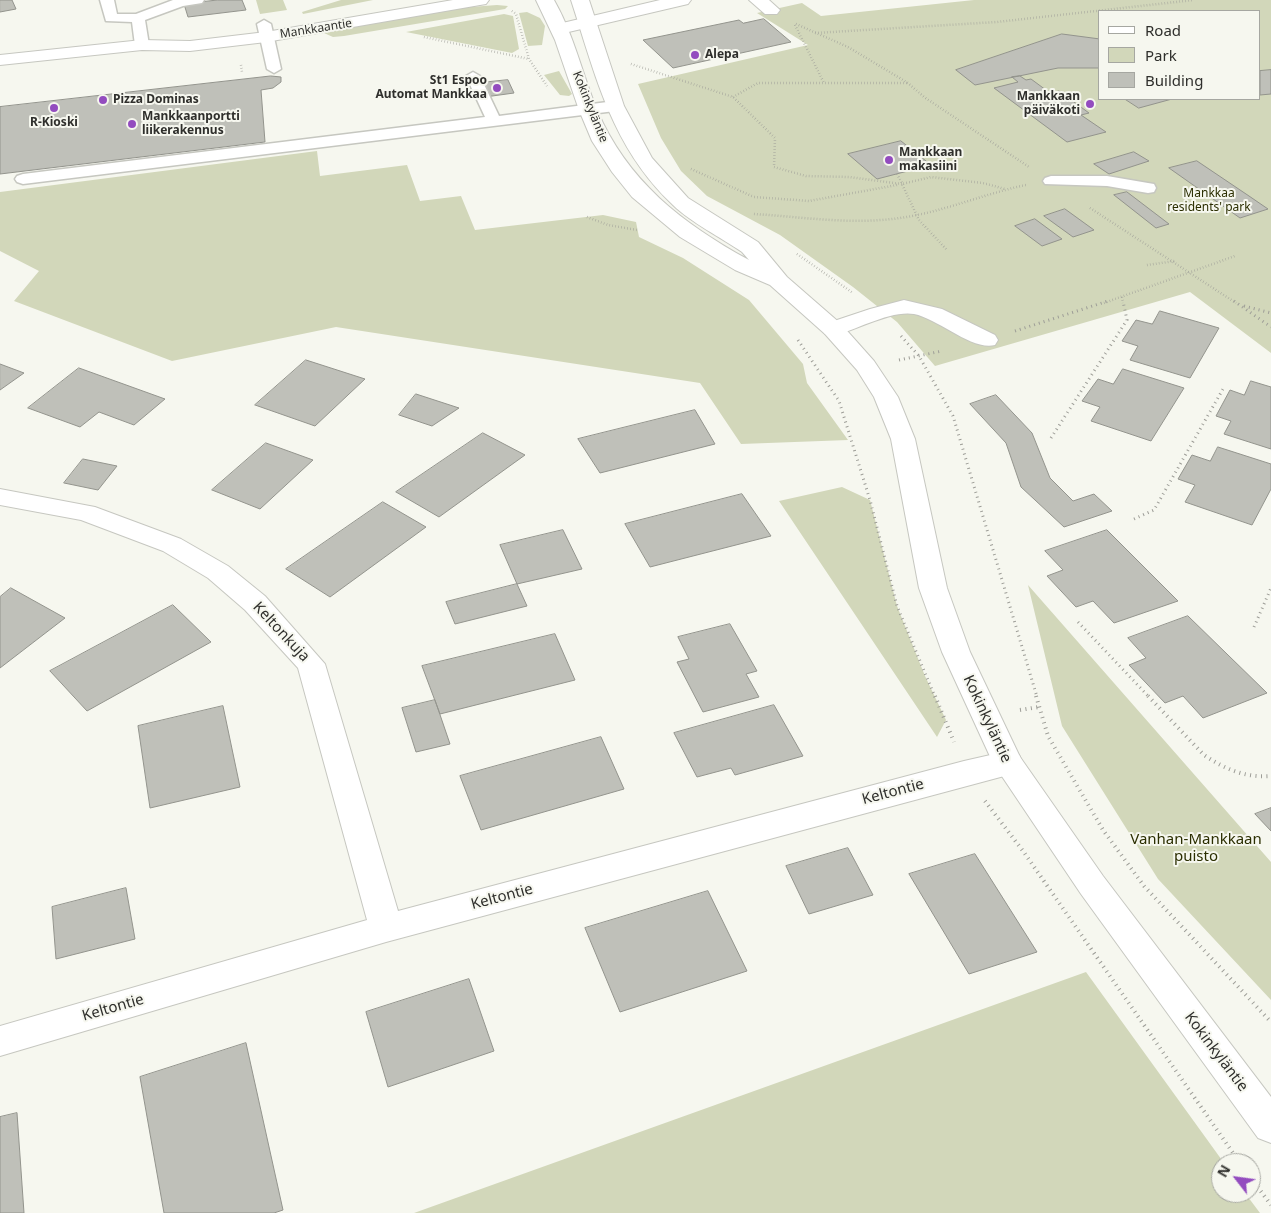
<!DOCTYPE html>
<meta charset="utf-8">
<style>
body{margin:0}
#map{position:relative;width:1271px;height:1213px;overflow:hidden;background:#f6f7ef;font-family:"Noto Sans",sans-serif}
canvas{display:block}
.legend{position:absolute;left:1098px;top:10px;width:162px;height:90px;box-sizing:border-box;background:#f6f7ef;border:1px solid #a6a7a1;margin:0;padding:6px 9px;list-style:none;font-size:15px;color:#2f2f2c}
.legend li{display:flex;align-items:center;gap:10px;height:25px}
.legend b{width:25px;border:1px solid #a6a7a1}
.north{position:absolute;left:1211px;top:1153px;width:50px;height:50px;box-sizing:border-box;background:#f6f7ef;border:1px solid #a6a7a1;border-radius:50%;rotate:300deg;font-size:14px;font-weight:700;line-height:20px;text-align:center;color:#2f2f2c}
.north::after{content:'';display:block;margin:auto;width:18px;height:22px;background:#934cbf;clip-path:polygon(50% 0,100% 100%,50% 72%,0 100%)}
</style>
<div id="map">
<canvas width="1271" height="1213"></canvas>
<ul class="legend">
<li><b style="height:6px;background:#fff"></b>Road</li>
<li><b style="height:14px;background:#d2d7ba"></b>Park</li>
<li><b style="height:14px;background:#bfc0b9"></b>Building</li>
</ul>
<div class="north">N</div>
</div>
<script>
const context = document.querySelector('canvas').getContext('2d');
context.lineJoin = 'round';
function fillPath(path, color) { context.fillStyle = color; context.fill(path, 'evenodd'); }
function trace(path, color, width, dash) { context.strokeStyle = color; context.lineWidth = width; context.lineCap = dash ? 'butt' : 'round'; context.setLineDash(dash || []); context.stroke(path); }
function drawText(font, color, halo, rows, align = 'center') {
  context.font = font + ' "Noto Sans",sans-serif'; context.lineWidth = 4; context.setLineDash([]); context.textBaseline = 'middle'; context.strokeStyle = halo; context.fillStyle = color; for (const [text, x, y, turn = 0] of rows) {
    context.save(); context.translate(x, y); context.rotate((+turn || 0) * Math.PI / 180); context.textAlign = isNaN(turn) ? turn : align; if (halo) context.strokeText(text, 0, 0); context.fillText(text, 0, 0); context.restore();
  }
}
const green = new Path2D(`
 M256 0H283L287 10 260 14Z
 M341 0H373L303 14 302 12Z
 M974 0H1271V353L1190 292 935 366 897 322 853 287 780 235 707 196 681 171 661 138 638 84 808 45 757 13 802 3 821 16ZM1100 11H1260V99H1100Z
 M497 5 508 6 505 9 344 36 333 37 324 33 444 9Z
 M527 12 540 18 545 26 542 45 528 46 519 13Z
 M504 14 513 16 519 49 512 53 406 32Z
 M559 71 572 94 569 96 560 95 544 75Z
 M317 151 320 176 407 165 420 201 461 196 475 230 603 215 636 222 639 237 683 258 749 300 803 364 807 383 848 440 741 444 700 383 336 327 172 361 14 301 39 271 0 251V192Z
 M842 487 870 500 897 606 925 676 946 720 937 737 779 501Z
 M1028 585 1271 862V1000L1158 879 1062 726Z
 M1086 972 1224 1163H1221V1193H1245L1260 1213H414Z`);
const building = new Path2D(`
 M0 0H12L16 9 0 12Z
 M218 0H242L246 10 188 17 184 4Z
 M764 19 791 42 673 68 643 40 739 20 743 23Z
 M1062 34 1100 39V68H1058L975 85 956 70Z
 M1271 70V94L1260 95V71Z
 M271 76 281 77V82L273 88 261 90 265 142 0 174V107Z
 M1020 76 1026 80 1031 79 1050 93 1059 91 1089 113 1081 115 1106 132 1067 142 994 88 1018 82 1012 77Z
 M508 80 514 93 485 97 480 83Z
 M1125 99H1172L1139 108Z
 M901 141 931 165 877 179 848 154Z
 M1134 152 1149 161 1109 174 1094 164Z
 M1197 161 1249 196 1268 209 1240 218 1169 168Z
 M1127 192 1169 224 1156 228 1114 195Z
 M1065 209 1094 230 1073 237 1044 216Z
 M1035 219 1062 239 1042 246 1015 226Z
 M1160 311 1219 328 1190 378 1130 360 1138 346 1122 341 1136 320 1152 324Z
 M306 360 365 379 315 426 255 405Z
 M0 364 24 373 0 390Z
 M79 368 165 399 134 425 99 412 80 427 28 408Z
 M1123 369 1184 388 1151 441 1091 421 1100 407 1082 401 1098 379 1113 384Z
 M1251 381 1271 387V449L1224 434 1231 421 1216 416 1230 390 1244 395Z
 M416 394 459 408 432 426 399 415Z
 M996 395 1032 433 1050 478 1073 501 1094 494 1112 511 1064 527 1021 487 1006 443 970 404Z
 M695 410 715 444 600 473 578 439Z
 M483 433 525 455 439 517 396 492Z
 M266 443 313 460 260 509 212 490Z
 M1218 447 1271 464V489L1252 525 1185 502 1195 485 1178 479 1192 455 1210 461Z
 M83 459 117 466 98 490 64 483Z
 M742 494 771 536 650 567 625 524Z
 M383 502 426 527 330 597 286 569Z
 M563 530 582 569 517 584 500 545Z
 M1107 530 1178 601 1114 623 1093 601 1076 607 1047 576 1063 570 1045 551Z
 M517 584 527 606 455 624 446 602Z
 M11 588 65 618 0 668V597Z
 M173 605 211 642 87 711 50 671Z
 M1188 616 1267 693 1203 718 1183 696 1165 703 1129 665 1146 658 1128 638Z
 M730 624 757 671 746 674 759 697 703 712 677 662 689 659 678 637Z
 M555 634 575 680 440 714 422 666Z
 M435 700 450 744 416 752 402 708Z
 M774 705 803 756 735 775 731 768 697 777 674 733Z
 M223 706 240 787 150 808 138 726Z
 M601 737 624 789 481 830 460 776Z
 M1271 808V831L1255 814Z
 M848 848 873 895 809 914 786 866Z
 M975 854 1037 952 969 974 909 874Z
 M126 888 135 939 56 959 52 907Z
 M708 891 747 971 620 1012 585 928Z
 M469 979 494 1051 388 1087 366 1012Z
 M246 1043 283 1210 274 1213H164L140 1077Z
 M17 1113 24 1213H0V1117Z`);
const pathFar2 = new Path2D(`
 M512 11 516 14 529 59 547 86
 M796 24 848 47 908 83 924 97 1029 167
 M795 25 824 83
 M815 33 997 22 1194 0
 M424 37 529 59
 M631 64 733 97 775 138 774 167 806 176 849 177 902 184
 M241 65 242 72
 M733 97 758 83H907
 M691 169 754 197 809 201 897 185
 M897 174 902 183
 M1090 208 1236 303
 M754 214C802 217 852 225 900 218 943 212 983 194 1026 185
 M587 217 608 225 637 230
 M946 249 919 220 902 184 931 177 983 183 1005 189
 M797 254 853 293
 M1147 265 1175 261
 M1122 297 1123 303
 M1104 303 1235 256`);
const pathFar1 = new Path2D(`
 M1234 301 1271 327
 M1244 306 1271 313
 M1015 331 1108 301
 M901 336 919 356 953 416 1037 697
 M798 340 839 401 870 500 897 606 935 697
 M899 360 942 351
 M1051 438 1127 320 1123 301
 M1134 519 1154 510 1223 389
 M1078 622 1149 697
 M1254 627 1271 588`);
const path = new Path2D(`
 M935 696 954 742
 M1036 696 1048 736 1103 830 1144 886 1271 1022
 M1148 696 1204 755C1225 769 1245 778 1271 776
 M1020 710 1039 707
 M985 801 1023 851 1240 1163
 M1251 1178 1271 1205`);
const service = new Path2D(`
 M100 0H114L117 14H136L173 0H204L202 3 183 6 145 20 149 45 142 49 135 45 132 22 106 21Z
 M264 20 271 24 281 69 274 73 267 69 257 24Z
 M473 72 480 76 499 116 615 101 623 106 615 111 23 184 17 182 15 179 17 176 23 174 485 117 466 76Z
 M1051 176H1107L1148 183 1154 184 1156 188 1154 192 1148 193 1107 186 1045 184 1043 181 1045 178Z`);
const minor = new Path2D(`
 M660 0H691L688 4 560 34 554 33 551 29 554 25Z
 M749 0H769L780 10 777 14H765Z
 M904 300 942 309 995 335 998 340 995 345C972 351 939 319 914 314 891 310 856 330 833 336L825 334 822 329 825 324 870 309Z
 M0 489 95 507 181 539 228 566 265 596 325 664 398 911 964 761 1008 751 1019 755 1023 763 1019 771 1008 775 386 942 0 1056V1026L367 920 298 668 245 610 208 578 163 551 81 520 0 505Z`);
const secondary = new Path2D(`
 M453 0H489L486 4 480 5 266 42 190 51 142 50 0 65V55L142 40 190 41 266 32Z
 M536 0H554C574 35 582 73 597 110 627 181 683 224 749 260L742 252C722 238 690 222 673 205 612 148 596 77 571 0H589L624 106 652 158 688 198 758 242 787 277 841 324 874 361 898 397 915 439 947 588 970 652 1020 757 1103 876 1271 1097V1143L1258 1138 1081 894 993 763 942 652 919 588 891 439 874 397 857 370 825 334 770 285 735 270 680 237 632 197 612 172 592 141 579 110 555 40Z`);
const markers = [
 [695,55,5,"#934cbf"],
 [497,88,5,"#934cbf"],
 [103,100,5,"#934cbf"],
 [1090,104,5,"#934cbf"],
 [54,108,5,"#934cbf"],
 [132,124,5,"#934cbf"],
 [889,160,5,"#934cbf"]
];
const farStreetnames = [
 ["Mankkaantie",316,29,-9],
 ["Kokinkyläntie",590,107,68]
];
const farPoinames = [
 ["Alepa",705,55],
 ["St1 Espoo",487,81,"right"],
 ["Automat Mankkaa",487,95,"right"],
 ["Mankkaan",1080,97,"right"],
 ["päiväkoti",1080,111,"right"],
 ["Pizza Dominas",113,100],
 ["Mankkaanportti",142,117],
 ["liikerakennus",142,131],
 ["R-Kioski",54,123,"center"],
 ["Mankkaan",899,153],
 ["makasiini",899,167]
];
const farParknames = [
 ["Mankkaa",1209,194],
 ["residents' park",1209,208]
];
const streetNames = [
 ["Keltonkuja",281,632,47],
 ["Kokinkyläntie",987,719,65],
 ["Keltontie",893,792,-15],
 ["Keltontie",502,897,-15],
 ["Keltontie",113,1008,-16],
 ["Kokinkyläntie",1216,1052,53]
];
const parkNames = [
 ["Vanhan-Mankkaan",1196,840],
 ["puisto",1196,857]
];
fillPath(green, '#d2d7ba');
fillPath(building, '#bfc0b9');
trace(building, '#93948d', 1);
trace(service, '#c6c7c0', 3);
trace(minor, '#c6c7c0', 2);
trace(secondary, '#c6c7c0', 2);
trace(pathFar2, '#9d9d97', 2.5, [0.5, 2.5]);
trace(pathFar1, '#9d9d97', 3, [1, 4]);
trace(path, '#9d9d97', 4, [1, 4.5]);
fillPath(service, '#fff');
fillPath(minor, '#fff');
fillPath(secondary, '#fff');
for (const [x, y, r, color] of markers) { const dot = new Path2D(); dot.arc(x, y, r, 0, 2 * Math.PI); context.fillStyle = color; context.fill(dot); trace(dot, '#f6f7ef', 2); }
drawText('12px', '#2f2f2c', '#f6f7ef', farStreetnames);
drawText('bold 12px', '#2f2f2c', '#f6f7ef', farPoinames, 'left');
drawText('12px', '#2b2e01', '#f6f7ef', farParknames);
drawText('15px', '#2f2f2c', '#f6f7ef', streetNames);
drawText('15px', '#2b2e01', '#f6f7ef', parkNames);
</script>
